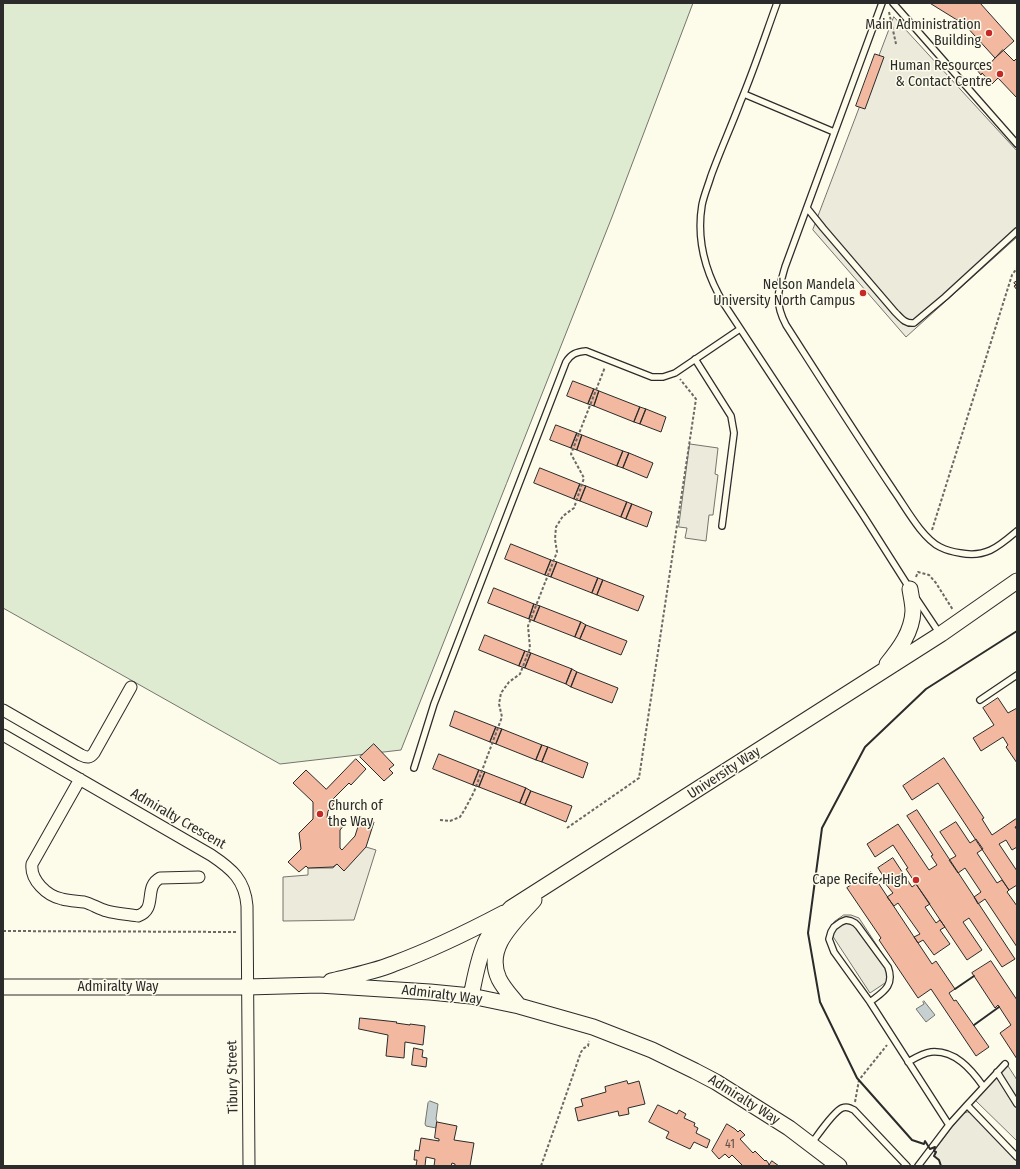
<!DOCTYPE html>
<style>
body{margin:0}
#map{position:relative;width:1020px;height:1169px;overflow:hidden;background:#fdfbea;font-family:"Fira Sans Condensed",sans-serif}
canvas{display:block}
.frame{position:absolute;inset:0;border:4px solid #2b2b2b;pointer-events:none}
</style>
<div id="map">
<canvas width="1020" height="1169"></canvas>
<div class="frame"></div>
</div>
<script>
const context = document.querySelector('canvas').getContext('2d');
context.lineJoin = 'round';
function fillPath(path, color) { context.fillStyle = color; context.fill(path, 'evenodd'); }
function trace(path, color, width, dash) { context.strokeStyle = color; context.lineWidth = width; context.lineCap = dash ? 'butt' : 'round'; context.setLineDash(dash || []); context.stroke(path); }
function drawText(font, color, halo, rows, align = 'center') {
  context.font = font + ' "Fira Sans Condensed",sans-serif'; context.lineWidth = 3; context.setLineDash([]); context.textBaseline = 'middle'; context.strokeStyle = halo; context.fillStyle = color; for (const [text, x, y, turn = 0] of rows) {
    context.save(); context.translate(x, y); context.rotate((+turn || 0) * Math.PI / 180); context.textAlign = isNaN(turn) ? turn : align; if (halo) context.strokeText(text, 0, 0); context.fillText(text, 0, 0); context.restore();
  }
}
const green = new Path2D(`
 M3 3H693L612 217 401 750 280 764 3 608Z`);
const parking = new Path2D(`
 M894 17 1017 151V237L906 337 813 230Z
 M690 444 718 448 715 474 718 475 713 515H709L706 541 685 538 687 528 679 527Z
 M366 847 376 850 354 920 283 921V877L308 875V868H333L337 864Z
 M844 915H851L859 918 891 967 892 975 888 981 870 993 832 935V927L834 922Z
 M1008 1066 1017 1080V1141L975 1100Z
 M968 1112 975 1114 1017 1158V1166H941L939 1160 934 1156 936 1152 934 1151 962 1114Z`);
const water = new Path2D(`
 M924 1001 935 1015 926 1022 916 1009 924 1004 923 1002Z
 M430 1101 438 1104 436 1119 437 1122 436 1128 426 1126 425 1124 428 1103Z`);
const building = new Path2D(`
 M930 3H980L1014 41 995 58 965 25Z
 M1003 50 1014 61 1017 58V98L998 78 992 84 982 73 981 75 977 70 981 66 982 68 989 62 990 63Z
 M875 54 884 57 865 109 856 106Z
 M1017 281V290L1014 286 1016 285 1014 283Z
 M573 381 594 389 588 404 567 396Z
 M594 389 599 391 594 406 588 404Z
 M599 391 640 407 634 422 594 406Z
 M640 407 646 409 640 424 634 422Z
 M646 409 666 417 661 432 640 424Z
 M556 425 577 433 571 448 550 440Z
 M577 433 582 435 577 450 571 448Z
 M582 435 623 451 617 466 577 450Z
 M623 451 629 453 623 468 617 466Z
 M629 453 653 463 647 478 623 468Z
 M540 468 580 484 574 499 534 483Z
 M580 484 586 486 580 501 574 499Z
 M586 486 627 502 621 517 580 501Z
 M627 502 632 504 626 519 621 517Z
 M632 504 652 512 647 527 626 519Z
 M511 544 551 560 545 575 505 559Z
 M551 560 557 562 551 577 545 575Z
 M557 562 598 578 592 593 551 577Z
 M598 578 603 580 597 595 592 593Z
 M603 580 644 596 638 611 597 595Z
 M494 588 534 604 529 619 488 603Z
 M534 604 540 606 534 621 529 619Z
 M540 606 581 622 575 637 534 621Z
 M581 622 586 625 580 639 575 637Z
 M586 625 627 641 621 655 580 639Z
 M485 635 525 651 519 666 479 650Z
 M525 651 531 653 525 668 519 666Z
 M531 653 572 669 566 684 525 668Z
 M572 669 577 672 571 687 566 684Z
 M577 672 618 688 612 703 571 687Z
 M998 698 1008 713 1017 708V763L1006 747 1008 745 1003 737 981 751 973 738 994 725 983 708Z
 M455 711 496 727 490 742 450 726Z
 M496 727 502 729 496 744 490 742Z
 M502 729 542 745 536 760 496 744Z
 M374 744 394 765 389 769 393 773 384 781 360 757Z
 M542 745 548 747 542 762 536 760Z
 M548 747 588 763 583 778 542 762Z
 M439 754 479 770 473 785 433 769Z
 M944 758 984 818 982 819 992 835 1017 818V826L1015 827 1017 830V847L1012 850 1006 840 999 844 1017 871V885L1009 890 938 783 912 800 903 786Z
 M356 759 366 769 351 785 349 783 331 801 334 804 328 811 327 818 332 823 336 818 345 824 340 830V848L342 850 355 836 361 817 374 822 366 847 344 871 337 864 333 867 308 868 306 866 299 872 288 862 301 849 299 833 313 819V802L293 783 306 770 326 789Z
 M479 770 485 772 479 787 473 785Z
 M485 772 526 788 520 803 479 787Z
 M526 788 531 791 525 805 520 803Z
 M531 791 572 806 566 822 525 805Z
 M917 810 1015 959 1002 967 969 918 963 922 982 950 967 960 916 884 906 869 908 868 893 845 875 857 867 844 898 824 929 870 937 865 931 856 933 855 907 816Z
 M956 822 970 843 976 839 983 849 977 853 997 883 1002 880 1009 890 1007 892 1017 906V947L985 899 978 904 974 897 981 892 965 868 958 873 949 860 956 856 940 832Z
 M893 858 912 887 916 884 930 904 925 907 936 923 940 920 945 927 940 930 950 944 934 955 923 940 918 943 914 937 920 934 898 903 894 906 887 897 893 893 885 883 887 882 878 868Z
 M871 872 932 964 936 961 955 989 949 993 954 1001 956 1000 989 1047 976 1056 931 989 918 998 879 940 881 938 847 888Z
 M991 961 1017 1000V1059L1000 1033 1011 1025 998 1005 995 1008 972 973Z
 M360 1018 397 1022 396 1023 410 1025V1024L425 1026 423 1045 405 1042 404 1058 386 1056 388 1035 359 1029Z
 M414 1048 423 1050 422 1057 427 1058 426 1067 412 1065Z
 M627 1081 628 1084 639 1081 645 1104 628 1108 629 1114 619 1116 618 1111 578 1121 575 1108 583 1106 581 1099 606 1092 605 1087Z
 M658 1105 677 1114 679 1110 686 1114 684 1118 695 1123 694 1126 698 1128 696 1133 710 1140 707 1148 694 1142 690 1149 666 1138 669 1132 649 1122Z
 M437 1122 457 1126 454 1140 474 1143 470 1166H455V1164L452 1163 451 1166H434L435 1159 426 1157 425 1166H416L417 1160H414L415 1150 419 1151 421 1138 439 1141V1139L435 1138Z
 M727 1124 735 1129 738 1132 740 1130 745 1135 740 1139 753 1153 755 1151 765 1161 766 1160 769 1164 768 1166H741L742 1165 732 1155 729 1158 725 1154 719 1159 712 1151Z
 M772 1161 779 1166H769Z`);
const path = new Path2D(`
 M889 12 896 44
 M932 530 1012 275 1017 268
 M916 577 918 572 929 575 936 583 953 610
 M440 820 450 821 460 817 465 809 474 792 502 717 499 704 501 693 509 682 520 674 530 648 528 626 557 552 555 539 556 527 563 516 574 508 584 478 571 454 605 367
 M567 828 639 778 696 399 680 379
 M3 931 236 932
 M855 1102 859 1080 887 1045
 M541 1166 558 1118 581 1052 584 1048 588 1046 589 1041`);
const lane = new Path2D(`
 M777 3C765 36 754 70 740 103 731 127 720 151 711 176 708 186 704 195 702 205 696 241 706 274 724 304L863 515 910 589
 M882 3 785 267C778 291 774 302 786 325 822 381 857 436 894 491 906 508 922 538 940 547 946 550 953 552 960 553 986 558 998 547 1017 531
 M893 3 1017 144
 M744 94 834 132
 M807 208 823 228 895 312C901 318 905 324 914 323L945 297 1017 231
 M695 359 731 416 734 433 722 526
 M916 598 940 634
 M980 700 1017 675
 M414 768 434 704 566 362C571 354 576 352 586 351L652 377H663L675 373 740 329
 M870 1002C883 992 895 986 888 967L858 926 855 923 851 921 846 920 841 922 834 927 831 932 829 939 834 952 870 1002 949 1125
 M908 1062C915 1058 923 1053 931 1052 955 1050 971 1069 983 1086
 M1005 1064 967 1105 1017 1157
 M997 1072 1017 1104
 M811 1144C818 1135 833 1112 842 1108 847 1106 850 1108 854 1110L907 1166
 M918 1166 949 1125 967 1105`);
const street = new Path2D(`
 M3 710 81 755C87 758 90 758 94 753L131 687
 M3 735 211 855C232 869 245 880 247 906L249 1166
 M80 779 32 864C30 880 47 896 62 899 69 901 77 901 84 902 92 904 99 909 107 911 117 914 128 914 138 916 158 909 143 887 160 878L199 877`);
const secondary = new Path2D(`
 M887 664C900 648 912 632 913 611 913 604 911 596 910 589
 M331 981C352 976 373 972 393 964 431 950 468 932 504 913
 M3 987H247L319 985 430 992 471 996 519 1006 593 1027 652 1050 695 1071 716 1082 789 1128 839 1166
 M471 996C475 978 478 958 486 941 492 928 502 918 511 908L941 634 1017 581
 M519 1006C512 997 504 989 499 979 484 947 515 922 534 900`);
const wall = new Path2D(`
 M877 882 884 877
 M955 989 974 976
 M974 1025 999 1007
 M941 1166 939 1160 934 1156 936 1152 934 1151 935 1147 930 1149 925 1141 924 1144 912 1140 857 1078 820 1002 808 933 822 828 865 747 926 689 1017 631`);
const markers = [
 [989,33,4,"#c62828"],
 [1000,74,4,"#c62828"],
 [863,293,4,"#c62828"],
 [320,814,4,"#c62828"],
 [916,880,4,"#c62828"]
];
const numberNames = [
 ["41",730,1145]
];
const poiNames = [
 ["Main Administration",981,25],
 ["Building",981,41],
 ["Human Resources",992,66],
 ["& Contact Centre",992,82],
 ["Nelson Mandela",855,285],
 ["University North Campus",855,301],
 ["Church of",328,806,"left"],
 ["the Way",328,822,"left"],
 ["Cape Recife High",908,880]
];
const streetNames = [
 ["University Way",724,773,-33],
 ["Admiralty Crescent",178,819,30],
 ["Admiralty Way",118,987],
 ["Admiralty Way",442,995,7],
 ["Tibury Street",233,1077,-91],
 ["Admiralty Way",744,1100,32]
];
fillPath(green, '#deebd1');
trace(green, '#74746e', 1);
fillPath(parking, '#eceadb');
trace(parking, '#74746e', 1);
fillPath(water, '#c7d0d0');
trace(water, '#74746e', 1);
fillPath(building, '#f2b8a0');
trace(building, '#2b2b2b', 1);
trace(lane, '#2b2b2b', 8);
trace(street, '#2b2b2b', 13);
trace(secondary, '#2b2b2b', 17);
trace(path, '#6a6964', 2, [3, 2]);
trace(lane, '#fdfbea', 5.5);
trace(street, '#fdfbea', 11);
trace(secondary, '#fdfbea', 15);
trace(wall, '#2b2b2b', 2);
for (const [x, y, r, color] of markers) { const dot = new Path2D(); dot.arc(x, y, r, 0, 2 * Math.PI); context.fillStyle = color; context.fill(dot); trace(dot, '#fdfbea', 1.5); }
drawText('12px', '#5d4e48', null, numberNames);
drawText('14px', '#2b2b2b', '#fdfbea', poiNames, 'right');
drawText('14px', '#2b2b2b', '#fdfbea', streetNames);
</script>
